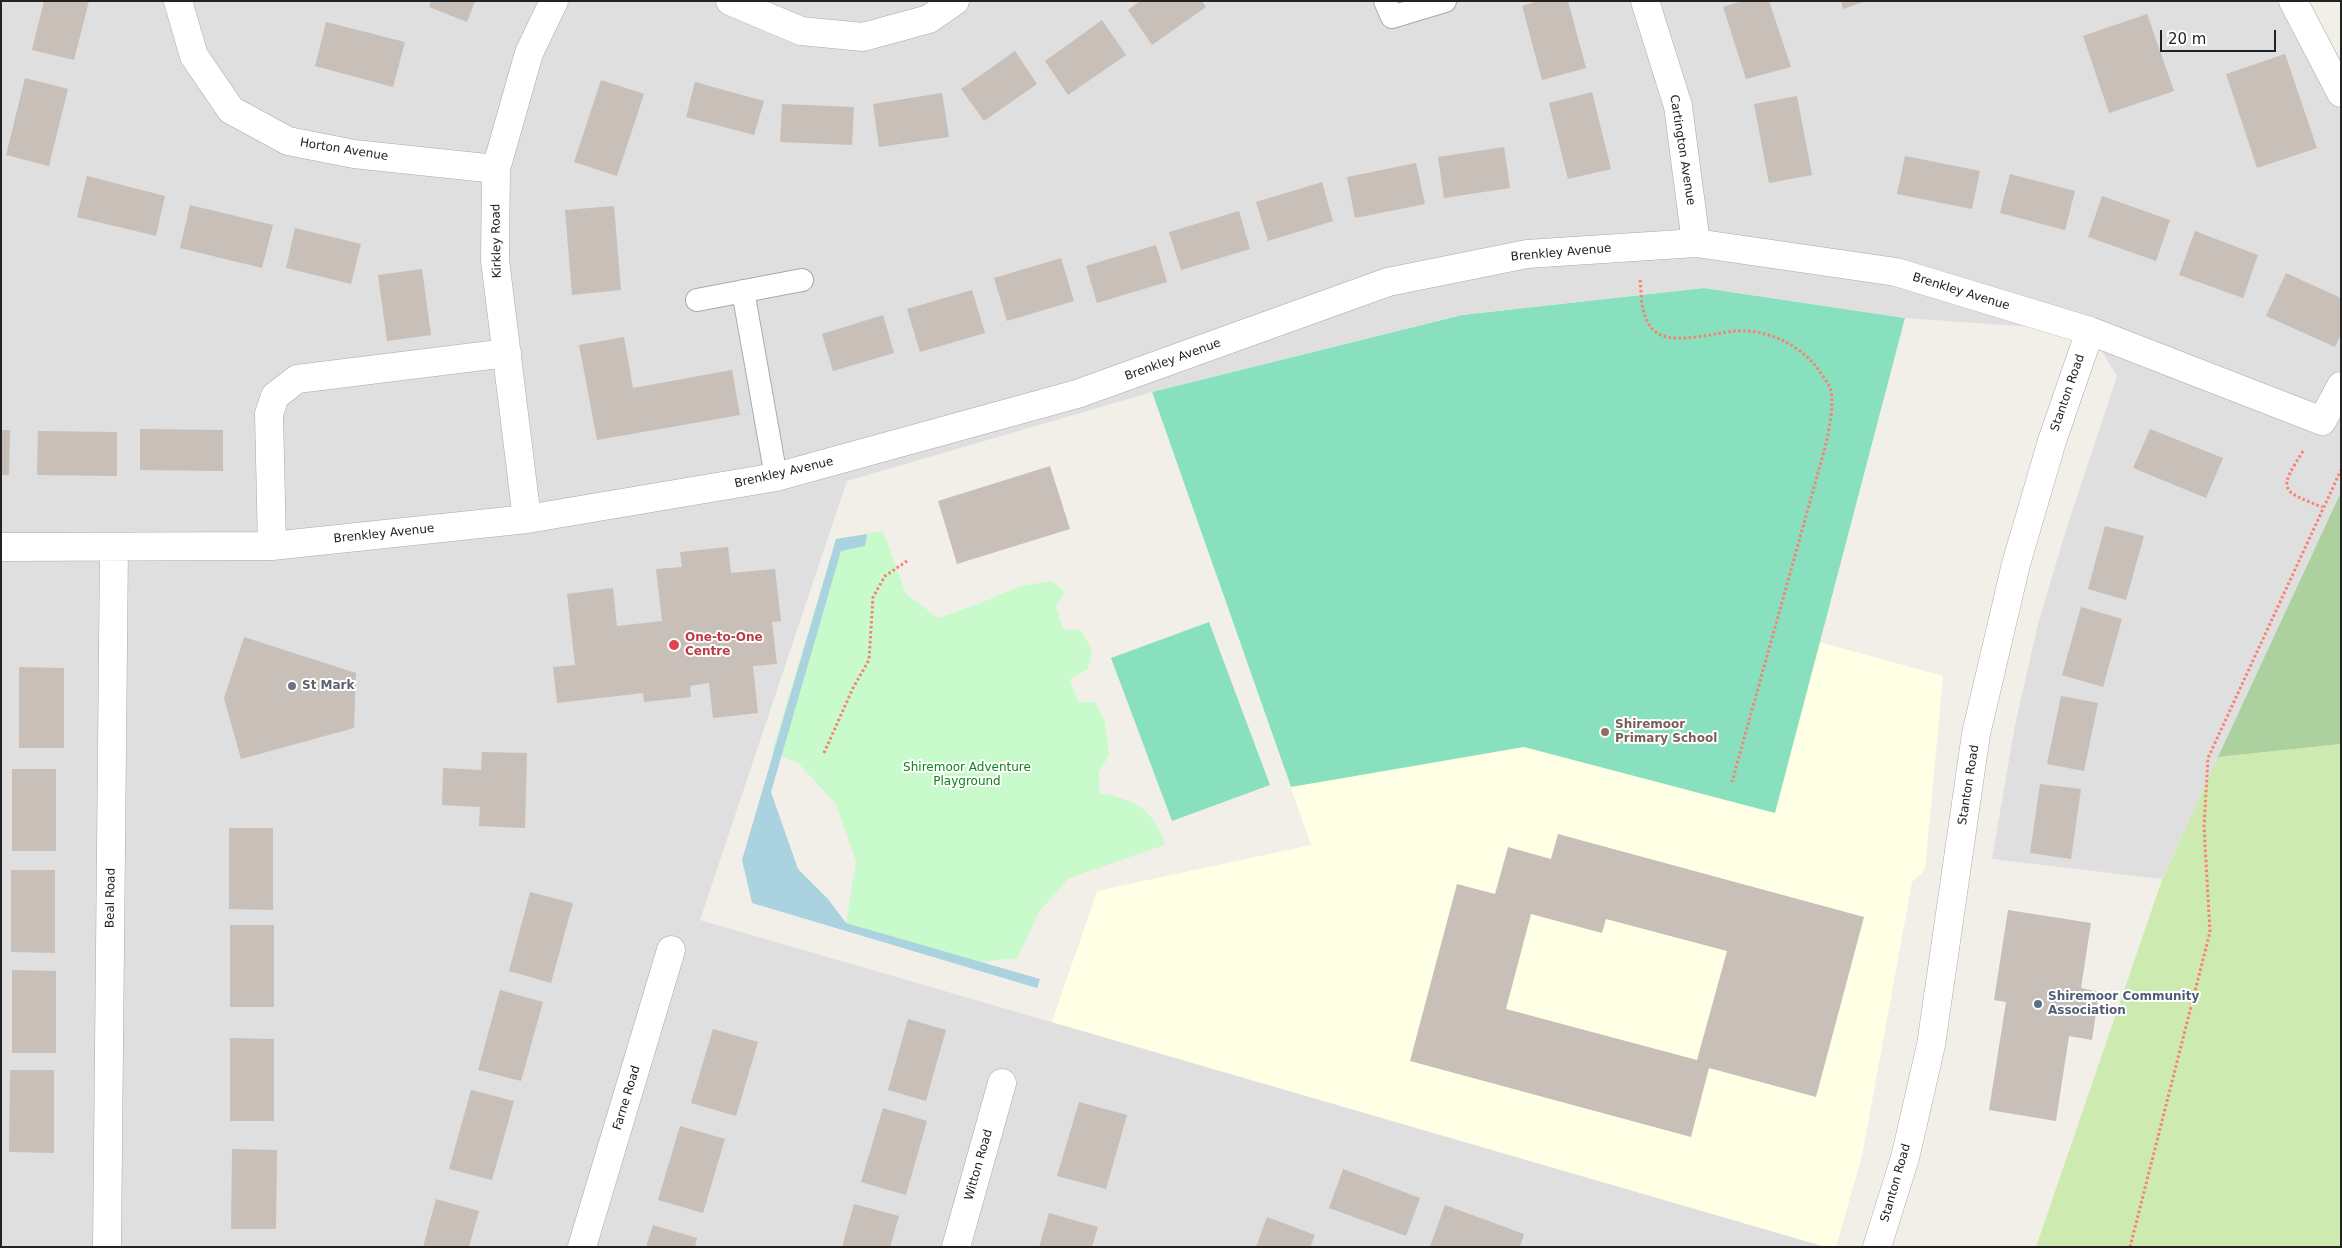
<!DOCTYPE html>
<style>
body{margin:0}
#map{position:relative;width:2342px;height:1248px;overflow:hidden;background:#f2efe9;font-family:"DejaVu Sans",sans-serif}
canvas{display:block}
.frame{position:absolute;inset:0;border:2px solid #222;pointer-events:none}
.scale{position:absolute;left:2160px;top:30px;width:116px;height:22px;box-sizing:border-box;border:2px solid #222;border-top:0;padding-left:6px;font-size:15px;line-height:18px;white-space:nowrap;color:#222;-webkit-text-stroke:4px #fff;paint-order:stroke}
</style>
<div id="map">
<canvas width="2342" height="1248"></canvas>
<div class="frame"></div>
<div class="scale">20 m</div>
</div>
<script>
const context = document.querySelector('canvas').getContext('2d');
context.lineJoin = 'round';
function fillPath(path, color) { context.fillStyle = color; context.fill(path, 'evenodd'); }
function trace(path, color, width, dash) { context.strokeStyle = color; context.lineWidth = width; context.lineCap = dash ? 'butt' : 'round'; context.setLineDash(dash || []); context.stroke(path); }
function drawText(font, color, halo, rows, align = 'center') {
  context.font = font + ' "DejaVu Sans",sans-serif'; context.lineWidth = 4; context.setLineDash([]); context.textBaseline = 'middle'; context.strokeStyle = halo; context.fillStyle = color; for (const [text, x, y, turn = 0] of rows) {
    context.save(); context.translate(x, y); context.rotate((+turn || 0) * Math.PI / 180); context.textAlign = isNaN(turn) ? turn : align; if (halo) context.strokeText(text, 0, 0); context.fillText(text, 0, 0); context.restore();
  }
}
const residential = new Path2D(`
 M1 1H2305L2341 66V492L2162 879 1992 859 2015 725 2038 624 2066 530 2117 376 2089 331 1905 318 1704 288 1462 315 1152 392 847 481 700 920 1826 1247H1Z`);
const education = new Path2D(`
 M1704 288 1905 318 1819 642 1943 676 1925 870 1912 882 1862 1156 1836 1247H1826L1052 1022 1097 891 1311 845 1152 392 1462 315Z`);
const grass = new Path2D(`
 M2341 744V1247H2036L2162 880 2218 757Z`);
const forest = new Path2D(`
 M2341 492V744L2218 757Z`);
const park = new Path2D(`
 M883 531 906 594 938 618 981 603 1020 586 1052 581 1065 592 1056 606 1063 629 1081 630 1092 651 1088 669 1070 679 1078 702H1095L1105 722 1109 755 1099 772V793C1134 799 1154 809 1165 845L1069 878 1039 912 1017 958 978 962 846 923 856 862 836 804 799 764 772 752 836 539Z`);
const pitch = new Path2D(`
 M1704 288 1905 318 1775 813 1524 747 1291 787 1152 392 1462 315Z
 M1209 622 1270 785 1172 821 1111 658Z`);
const water = new Path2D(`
 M867 534 865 546 841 551 771 792 798 869 828 899 846 923 1040 979 1037 988 752 903 742 860 836 539Z`);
const building = new Path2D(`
 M44 1H89L74 60 32 50Z
 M431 1H475L467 22 429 7Z
 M1140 1H1202L1206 7 1152 45 1128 10Z
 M1538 1H1568L1586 68 1542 80 1522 6Z
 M1742 1H1769L1791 67 1746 79 1723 7Z
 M1841 1H1863V2L1843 9Z
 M2147 14 2174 91 2109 113 2083 36Z
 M1102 20 1126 55 1068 95 1045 61Z
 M326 22 405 42 393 87 315 66Z
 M1015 51 1037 84 984 121 961 89Z
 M2285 54 2317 148 2257 168 2226 74Z
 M25 78 68 89 49 166 6 155Z
 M601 80 644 94 617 176 574 162Z
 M695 82 764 101 754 135 686 117Z
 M1592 92 1611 169 1568 179 1549 103Z
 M942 93 949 137 879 147 873 104Z
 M1797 96 1812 175 1769 183 1754 104Z
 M782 104 854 107 852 145 780 142Z
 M1504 147 1510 188 1444 198 1438 157Z
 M1905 156 1980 171 1972 209 1897 194Z
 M1416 163 1425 204 1355 218 1347 177Z
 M2010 174 2075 191 2065 230 2000 213Z
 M87 176 165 196 156 236 77 217Z
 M1322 182 1333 221 1268 241 1256 202Z
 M2102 196 2170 220 2156 261 2088 237Z
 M190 205 273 225 262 268 180 248Z
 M614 206 621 290 572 295 565 210Z
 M1239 211 1250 249 1181 270 1169 232Z
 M295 228 361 244 351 284 286 268Z
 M2195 231 2258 255 2243 298 2179 275Z
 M1156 245 1167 282 1097 303 1086 266Z
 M1061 258 1074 301 1007 321 994 278Z
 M422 269 431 335 387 341 378 275Z
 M2286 273 2341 298V334L2335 347 2266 316Z
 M972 290 985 333 920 352 907 309Z
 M883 315 894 353 833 371 822 334Z
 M624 337 633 388 732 370 740 415 597 440 579 345Z
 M140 429 223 430V471L140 470Z
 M2150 429 2223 458 2206 498 2133 468Z
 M1 430H10L9 475H1Z
 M38 431 117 432V476L37 475Z
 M1050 466 1070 529 957 564 938 501Z
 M2105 526 2144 536 2126 600 2088 589Z
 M728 547 731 573 775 569 781 621 772 622 777 664 753 666 758 713 713 718 709 683 690 686 691 697 644 702 643 693 557 703 553 667 575 665 567 594 613 588 617 626 662 621 656 569 682 567 680 552Z
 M2081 607 2122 619 2103 687 2062 675Z
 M244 637 356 673 354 728 241 759 224 698Z
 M19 667 64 668V748H19Z
 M2061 696 2098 703 2084 771 2047 764Z
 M482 752 527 753 525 828 479 826 480 807 442 805 443 768 481 770Z
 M12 769H56V851H12Z
 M2040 784 2081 789 2071 859 2030 853Z
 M229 828H273V910L229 909Z
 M1558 834 1864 917 1816 1097 1709 1068 1691 1137 1410 1061 1457 884 1495 894 1508 847 1551 859ZM1531 914 1602 933 1606 919 1727 951 1697 1060 1506 1009Z
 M11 870H55V953L11 952Z
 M530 892 573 903 551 983 509 971Z
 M2008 910 2091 923 2081 988 2099 992 2092 1040 2069 1036 2056 1121 1989 1110 2006 1002 1994 1000Z
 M230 925H274V1007H230Z
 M12 970 56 971V1053H12Z
 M500 990 543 1002 521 1081 478 1070Z
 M908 1019 946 1030 926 1101 888 1090Z
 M713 1029 758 1042 736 1116 691 1103Z
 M230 1038 274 1039V1121H230Z
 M10 1070H54V1153L9 1152Z
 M471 1090 514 1101 492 1180 449 1169Z
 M1079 1102 1127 1115 1106 1189 1057 1176Z
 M883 1108 927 1121 906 1195 861 1182Z
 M680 1126 725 1139 703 1213 658 1200Z
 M232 1149 277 1150 276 1229H231Z
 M1343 1169 1420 1198 1406 1236 1329 1208Z
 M436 1199 479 1211 469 1247H423Z
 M854 1204 899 1216 890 1247H842Z
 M1445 1205 1524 1234 1520 1247 1430 1246Z
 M1049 1213 1098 1227 1092 1247H1039Z
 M1267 1217 1315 1235 1310 1247H1256Z
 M653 1225 697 1238 695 1247H646Z`);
const path = new Path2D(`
 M1640 280C1642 299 1640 323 1659 334 1677 344 1715 333 1734 331 1769 328 1807 348 1824 378 1827 382 1830 386 1831 391 1834 408 1829 427 1826 444L1732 782
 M2303 451C2279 490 2279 490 2322 507
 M824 753 853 688 869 660 873 597 885 576 907 561
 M2130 1247 2210 932 2204 827 2208 758 2341 470`);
const service = new Path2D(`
 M1385 1 1392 17 1445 1
 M743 291 776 477
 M697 300 802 280`);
const minor = new Path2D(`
 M178 1 194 56 231 110 288 141 354 154 496 169
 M730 1 801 31 863 37 929 19 955 1
 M1645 1 1678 106 1696 243
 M2293 1 2341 93
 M527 519 495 260 496 169 529 53 554 1
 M272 546 269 414 275 396 297 379 507 353
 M1 547 272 546 527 519 776 477 1077 394 1388 282 1527 254 1696 243 1896 272 2090 331 2322 421 2341 386
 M107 1247 114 548
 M582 1247 671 950
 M956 1247 1002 1083
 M1877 1247 1905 1158 1931 1045 1976 734 2016 564 2052 441 2090 331`);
const markers = [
 [674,645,6,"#e0444e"],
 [292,686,5,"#6b7280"],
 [1605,732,5,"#8d6e63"],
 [2038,1004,5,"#5c6f8a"]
];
const streetNames = [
 ["Horton Avenue",344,150,9],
 ["Cartington Avenue",1682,150,81],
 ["Kirkley Road",497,241,-91],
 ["Brenkley Avenue",1561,253,-5],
 ["Brenkley Avenue",1961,292,17],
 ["Brenkley Avenue",1173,360,-20],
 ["Stanton Road",2068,393,-71],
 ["Brenkley Avenue",784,473,-13],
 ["Brenkley Avenue",384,534,-6],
 ["Stanton Road",1969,785,-81],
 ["Beal Road",111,898,-89],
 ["Farne Road",627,1098,-73],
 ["Witton Road",979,1165,-74],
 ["Stanton Road",1896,1183,-74]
];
const healthNames = [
 ["One-to-One",685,638],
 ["Centre",685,652]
];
const worshipNames = [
 ["St Mark",302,686]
];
const educationNames = [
 ["Shiremoor",1615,725],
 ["Primary School",1615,739]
];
const parkNames = [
 ["Shiremoor Adventure",967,768],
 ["Playground",967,782]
];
const serviceNames = [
 ["Shiremoor Community",2048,997],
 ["Association",2048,1011]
];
fillPath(residential, '#e0dfdf');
fillPath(education, '#ffffe5');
fillPath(grass, '#cdebb0');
fillPath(forest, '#add19e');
fillPath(park, '#c8facc');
fillPath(pitch, '#88e0be');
fillPath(water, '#aad3df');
fillPath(building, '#c7bfb8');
trace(service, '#a9a9a9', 24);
trace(minor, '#a9a9a9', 29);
trace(path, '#fa8072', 3, [2.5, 2.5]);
trace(service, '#fff', 22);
trace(minor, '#fff', 28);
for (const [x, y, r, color] of markers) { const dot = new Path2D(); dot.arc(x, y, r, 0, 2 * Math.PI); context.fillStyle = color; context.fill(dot); trace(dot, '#fff', 2); }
drawText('12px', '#222', '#fff', streetNames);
drawText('bold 12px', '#be3a42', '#fff', healthNames, 'left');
drawText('bold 12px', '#5b616d', '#fff', worshipNames, 'left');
drawText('bold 12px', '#785e54', '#fff', educationNames, 'left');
drawText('12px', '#0c8416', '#fff', parkNames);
drawText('bold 12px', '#4e5e75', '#fff', serviceNames, 'left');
</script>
